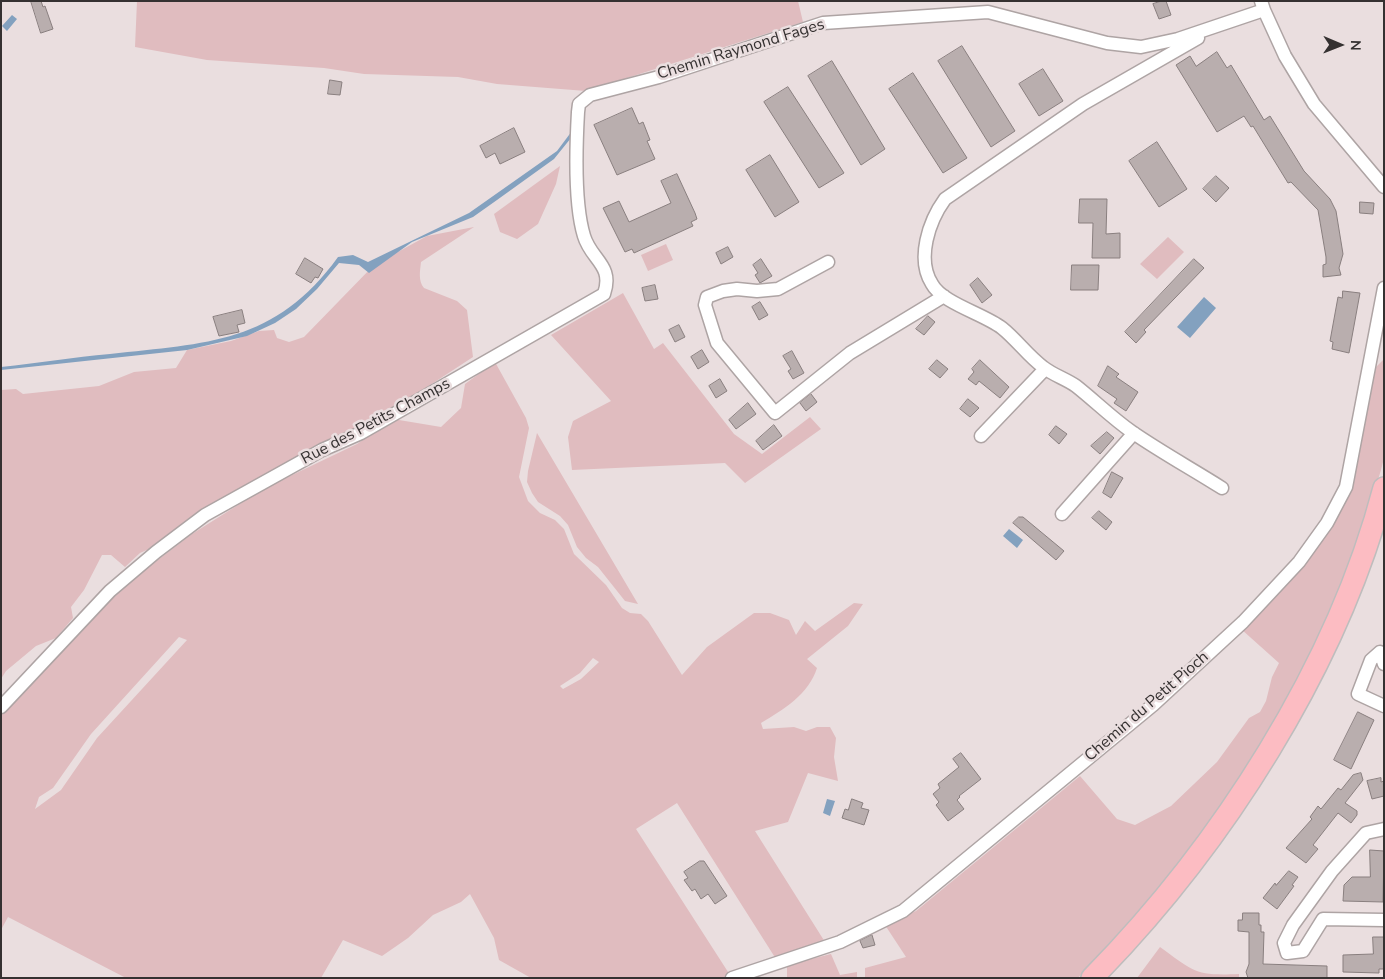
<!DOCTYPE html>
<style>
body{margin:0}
#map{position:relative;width:1385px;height:979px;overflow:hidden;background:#eadedf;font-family:"Nunito Sans",sans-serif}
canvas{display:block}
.frame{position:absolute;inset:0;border:2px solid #353131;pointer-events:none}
.north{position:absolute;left:1315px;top:20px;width:50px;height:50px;-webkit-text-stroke:4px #eadedf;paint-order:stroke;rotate:91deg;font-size:14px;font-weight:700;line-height:20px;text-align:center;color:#353131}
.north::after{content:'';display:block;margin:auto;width:18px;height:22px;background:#353131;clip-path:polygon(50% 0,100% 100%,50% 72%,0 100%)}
</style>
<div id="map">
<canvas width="1385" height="979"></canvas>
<div class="frame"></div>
<div class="north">N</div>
</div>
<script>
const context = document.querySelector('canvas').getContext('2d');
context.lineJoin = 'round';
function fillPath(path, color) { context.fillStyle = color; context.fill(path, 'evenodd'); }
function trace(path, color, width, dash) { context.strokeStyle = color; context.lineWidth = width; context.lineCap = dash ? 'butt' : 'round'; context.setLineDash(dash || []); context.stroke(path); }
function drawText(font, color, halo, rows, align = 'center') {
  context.font = font + ' "Nunito Sans",sans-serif'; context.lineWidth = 5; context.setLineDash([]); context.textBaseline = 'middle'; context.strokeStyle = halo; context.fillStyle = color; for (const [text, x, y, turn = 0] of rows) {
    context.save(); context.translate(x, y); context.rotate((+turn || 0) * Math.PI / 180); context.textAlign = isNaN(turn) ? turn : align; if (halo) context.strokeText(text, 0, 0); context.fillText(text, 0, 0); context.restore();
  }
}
const green = new Path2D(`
 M137 1H798L803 22 586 91 497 84 458 77 364 74 324 68 207 60 135 47Z
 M560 166 556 184 538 224 517 239 500 232 494 214Z
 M474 227 421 262C420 271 418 281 424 288L457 301 467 310 473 357 366 427 167 541 140 553 125 567 111 555H102L84 590 71 607 73 618 56 638 36 646 6 671 1 679V390L16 389 23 394 99 386 134 372 176 368 187 350 231 341 259 331 274 330 277 338 289 342 304 337 374 265 427 236Z
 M1168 237 1184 252 1157 279 1140 264Z
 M666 244 673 260 648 271 641 255Z
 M623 293 654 349 663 343 734 434 762 454 810 417 821 429 745 483 725 463 572 470 568 437 573 421 611 401 551 335Z
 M1384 359V458L1381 470 1361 535 1323 629 1292 692 1241 778 1168 878 1078 978H865V968L906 957 885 925 916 911 1080 776 1117 819 1135 825 1171 806 1217 762 1249 718 1260 712 1266 701 1272 677 1279 663 1241 629 1295 575 1315 550 1337 513 1374 369Z
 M495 362 526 418 529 428 519 477 528 501 540 513 555 520 564 529 574 554 606 585 622 608 630 613 641 614 648 621 682 675 707 647 754 613H770L789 620 796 635 805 621 815 631 854 603 863 604 848 626 807 659 817 668C809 694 783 710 761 723L763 729 794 727 806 731 817 727H830L836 738 834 757 838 781 808 773 788 822 755 831 825 942 776 959 677 803 636 829 730 975 722 978H531L499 960 494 938 470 894 461 902 433 915 408 938 382 956 343 940 321 978H126L8 917 1 930V714L5 708 113 594 192 534 265 488 357 444 393 419 441 427 461 408 465 384ZM179 637 187 640 97 738 61 790 35 809 39 797 53 788 91 734ZM593 658 599 662 581 679 563 689 560 686 580 673Z
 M537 433 638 604 625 601 598 567 586 558 577 547 568 525 560 516 538 502 532 493 527 482 528 471Z
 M1160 947C1194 972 1196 976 1239 974V978H1137Z
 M831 954 840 975 857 972V978H787V965Z`);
const water = new Path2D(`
 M12 15 17 19 7 31 2 26Z
 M575 127V133L554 159 497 200 473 217 412 242 369 273 359 265 339 263 317 289 296 309 275 323 247 336 187 350 1 370V367C38 363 74 357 110 354 207 343 275 344 338 257L353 255 368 262 469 213 557 151Z
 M1204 297 1216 308 1190 338 1177 327Z
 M1009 529 1023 540 1017 548 1003 536Z
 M827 799 835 801 830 816 823 813Z`);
const building = new Path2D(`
 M31 1H41L43 7 45 6 53 29 41 33Z
 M1162 1H1166L1171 15 1159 19 1153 4Z
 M962 46 1015 131 991 147 938 61Z
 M1217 52 1227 68 1231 65 1264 120 1270 116 1304 171 1330 199 1336 211 1343 254 1339 268 1341 275 1323 277V265L1326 264V257L1318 210 1291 182 1288 183 1253 126 1251 127 1244 116 1217 132 1176 65 1190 56 1196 66Z
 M832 61 885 149 861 165 808 76Z
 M1043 69 1063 101 1039 116 1019 84Z
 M913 73 967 158 943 173 889 89Z
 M330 80 342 82 340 95 328 94Z
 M788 87 844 173 819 188 764 102Z
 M632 108 639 124 643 122 650 140 647 141 655 159 617 175 594 125Z
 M514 128 525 152 500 164 495 153 486 158 480 146Z
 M1157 142 1187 189 1159 207 1129 161Z
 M770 155 799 202 775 217 746 170Z
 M677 174 695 213 697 219 691 222 693 226 634 253 632 249 625 252 603 208 619 201 629 222 671 203 661 181Z
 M1216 176 1229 188 1216 202 1203 189Z
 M1080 199H1107L1106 234 1120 233V258H1092L1093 223H1079Z
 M1360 202 1374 203 1373 214 1360 213Z
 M728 247 733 257 721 264 716 253Z
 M305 258 323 269 318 278 315 277 311 283 296 274Z
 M761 259 772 276 760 283 755 275 758 273 753 265Z
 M1194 259 1204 268 1144 330 1146 332 1136 343 1125 332Z
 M1072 265H1099L1098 290H1071Z
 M978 278 992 295 982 303 970 285Z
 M655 285 658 299 645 301 642 288Z
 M1343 291 1360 293 1349 353 1332 349 1333 342 1330 341 1338 297 1342 298Z
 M760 302 768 315 759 320 752 307Z
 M242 310 245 323 237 325 239 332 219 336 213 317Z
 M928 316 935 322 924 335 916 329Z
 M679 325 685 337 675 342 669 330Z
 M702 350 709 362 698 369 691 357Z
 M792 351 804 373 793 379 788 371 791 369 783 356Z
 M937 360 948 369 940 378 929 369Z
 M980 360 1009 387 1000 398 979 381 976 385 968 379 974 372 972 369Z
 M1108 366 1119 374 1116 377 1138 392 1126 411 1114 403 1117 399 1098 386Z
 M720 379 727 391 716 398 709 386Z
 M811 394 817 402 806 411 800 403Z
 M968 399 979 408 970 417 960 409Z
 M748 403 756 414 736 429 729 420Z
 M774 425 782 436 763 450 756 441Z
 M1056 426 1067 434 1059 444 1049 435Z
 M1107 432 1114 438 1100 454 1091 446Z
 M1112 472 1123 478 1111 498 1103 493Z
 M1099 511 1112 522 1106 530 1092 518Z
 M1019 517H1023L1064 551 1056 560 1013 523Z
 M1358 712 1374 720 1351 769 1334 760Z
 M961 753 981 779 959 796 960 797 957 800 964 809 948 821 936 805 939 802 933 794 940 788 938 784 959 767 953 759Z
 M1361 773 1363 780 1345 803 1357 811V815L1351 823 1338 813 1313 845 1318 849 1306 863 1286 848 1312 819 1310 817 1318 806 1321 809 1338 788 1341 790 1353 775Z
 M1381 778V782L1384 781V796L1372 799 1367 781Z
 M852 799 863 803 861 808 869 810 864 825 842 818 845 809 848 810Z
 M1370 850 1384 851 1383 902 1343 901 1344 885 1352 877H1370Z
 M700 861H704L727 896 715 904 708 894 701 899 695 889 692 891 684 880 688 878 684 872Z
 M1289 871 1298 877 1292 885 1294 886 1277 909 1263 898 1275 883 1276 885Z
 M1243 913H1259V925H1261V932H1264L1263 964 1327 966V978H1248L1246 972 1249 964V932L1238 931V920H1242Z
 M872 935 875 945 863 948 860 941Z
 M1373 937H1384V969H1379V973L1343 972V955L1373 954Z`);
const minor = new Path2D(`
 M1264 10 1285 56 1314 104 1384 187
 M1198 38 1083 104 945 199C929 221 916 259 932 284 942 303 984 314 1002 328 1017 340 1028 356 1043 367 1053 375 1066 379 1076 386 1095 401 1112 418 1132 432 1161 452 1192 469 1222 488
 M828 262 778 289 757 291 737 289 723 291 707 297 705 305 717 343 775 413 850 353 944 296
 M981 436 1045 369
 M1062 514 1134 433
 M1384 664 1380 652 1371 660 1358 694 1384 706
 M1 707 110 591 156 552 205 515 322 450 361 433 604 294C614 265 591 260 584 236 574 203 576 147 578 112L579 104 590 95 659 77 823 23 988 12 1107 43 1141 47 1178 39 1264 10 1261 1
 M1384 829 1366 833 1332 871 1293 925 1284 943 1287 953 1303 951 1323 919 1384 920
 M732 978 840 942 903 911 1153 705 1243 622 1299 562 1327 523 1346 487 1384 288`);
const trunk = new Path2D(`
 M1092 978C1221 847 1337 667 1384 488`);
const streetNames = [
 ["Chemin Raymond Fages",741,50,-17],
 ["Rue des Petits Champs",376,422,-28],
 ["Chemin du Petit Pioch",1147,707,-41]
];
fillPath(green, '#e0bcbf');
fillPath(water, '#83a1bf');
fillPath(building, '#b9aeae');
trace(building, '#897f7f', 1);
trace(minor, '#aea4a4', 15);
trace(trunk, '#bebdbd', 24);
trace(minor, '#fff', 12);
trace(trunk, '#fcbcc2', 21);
drawText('16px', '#353131', '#eadedf', streetNames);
</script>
